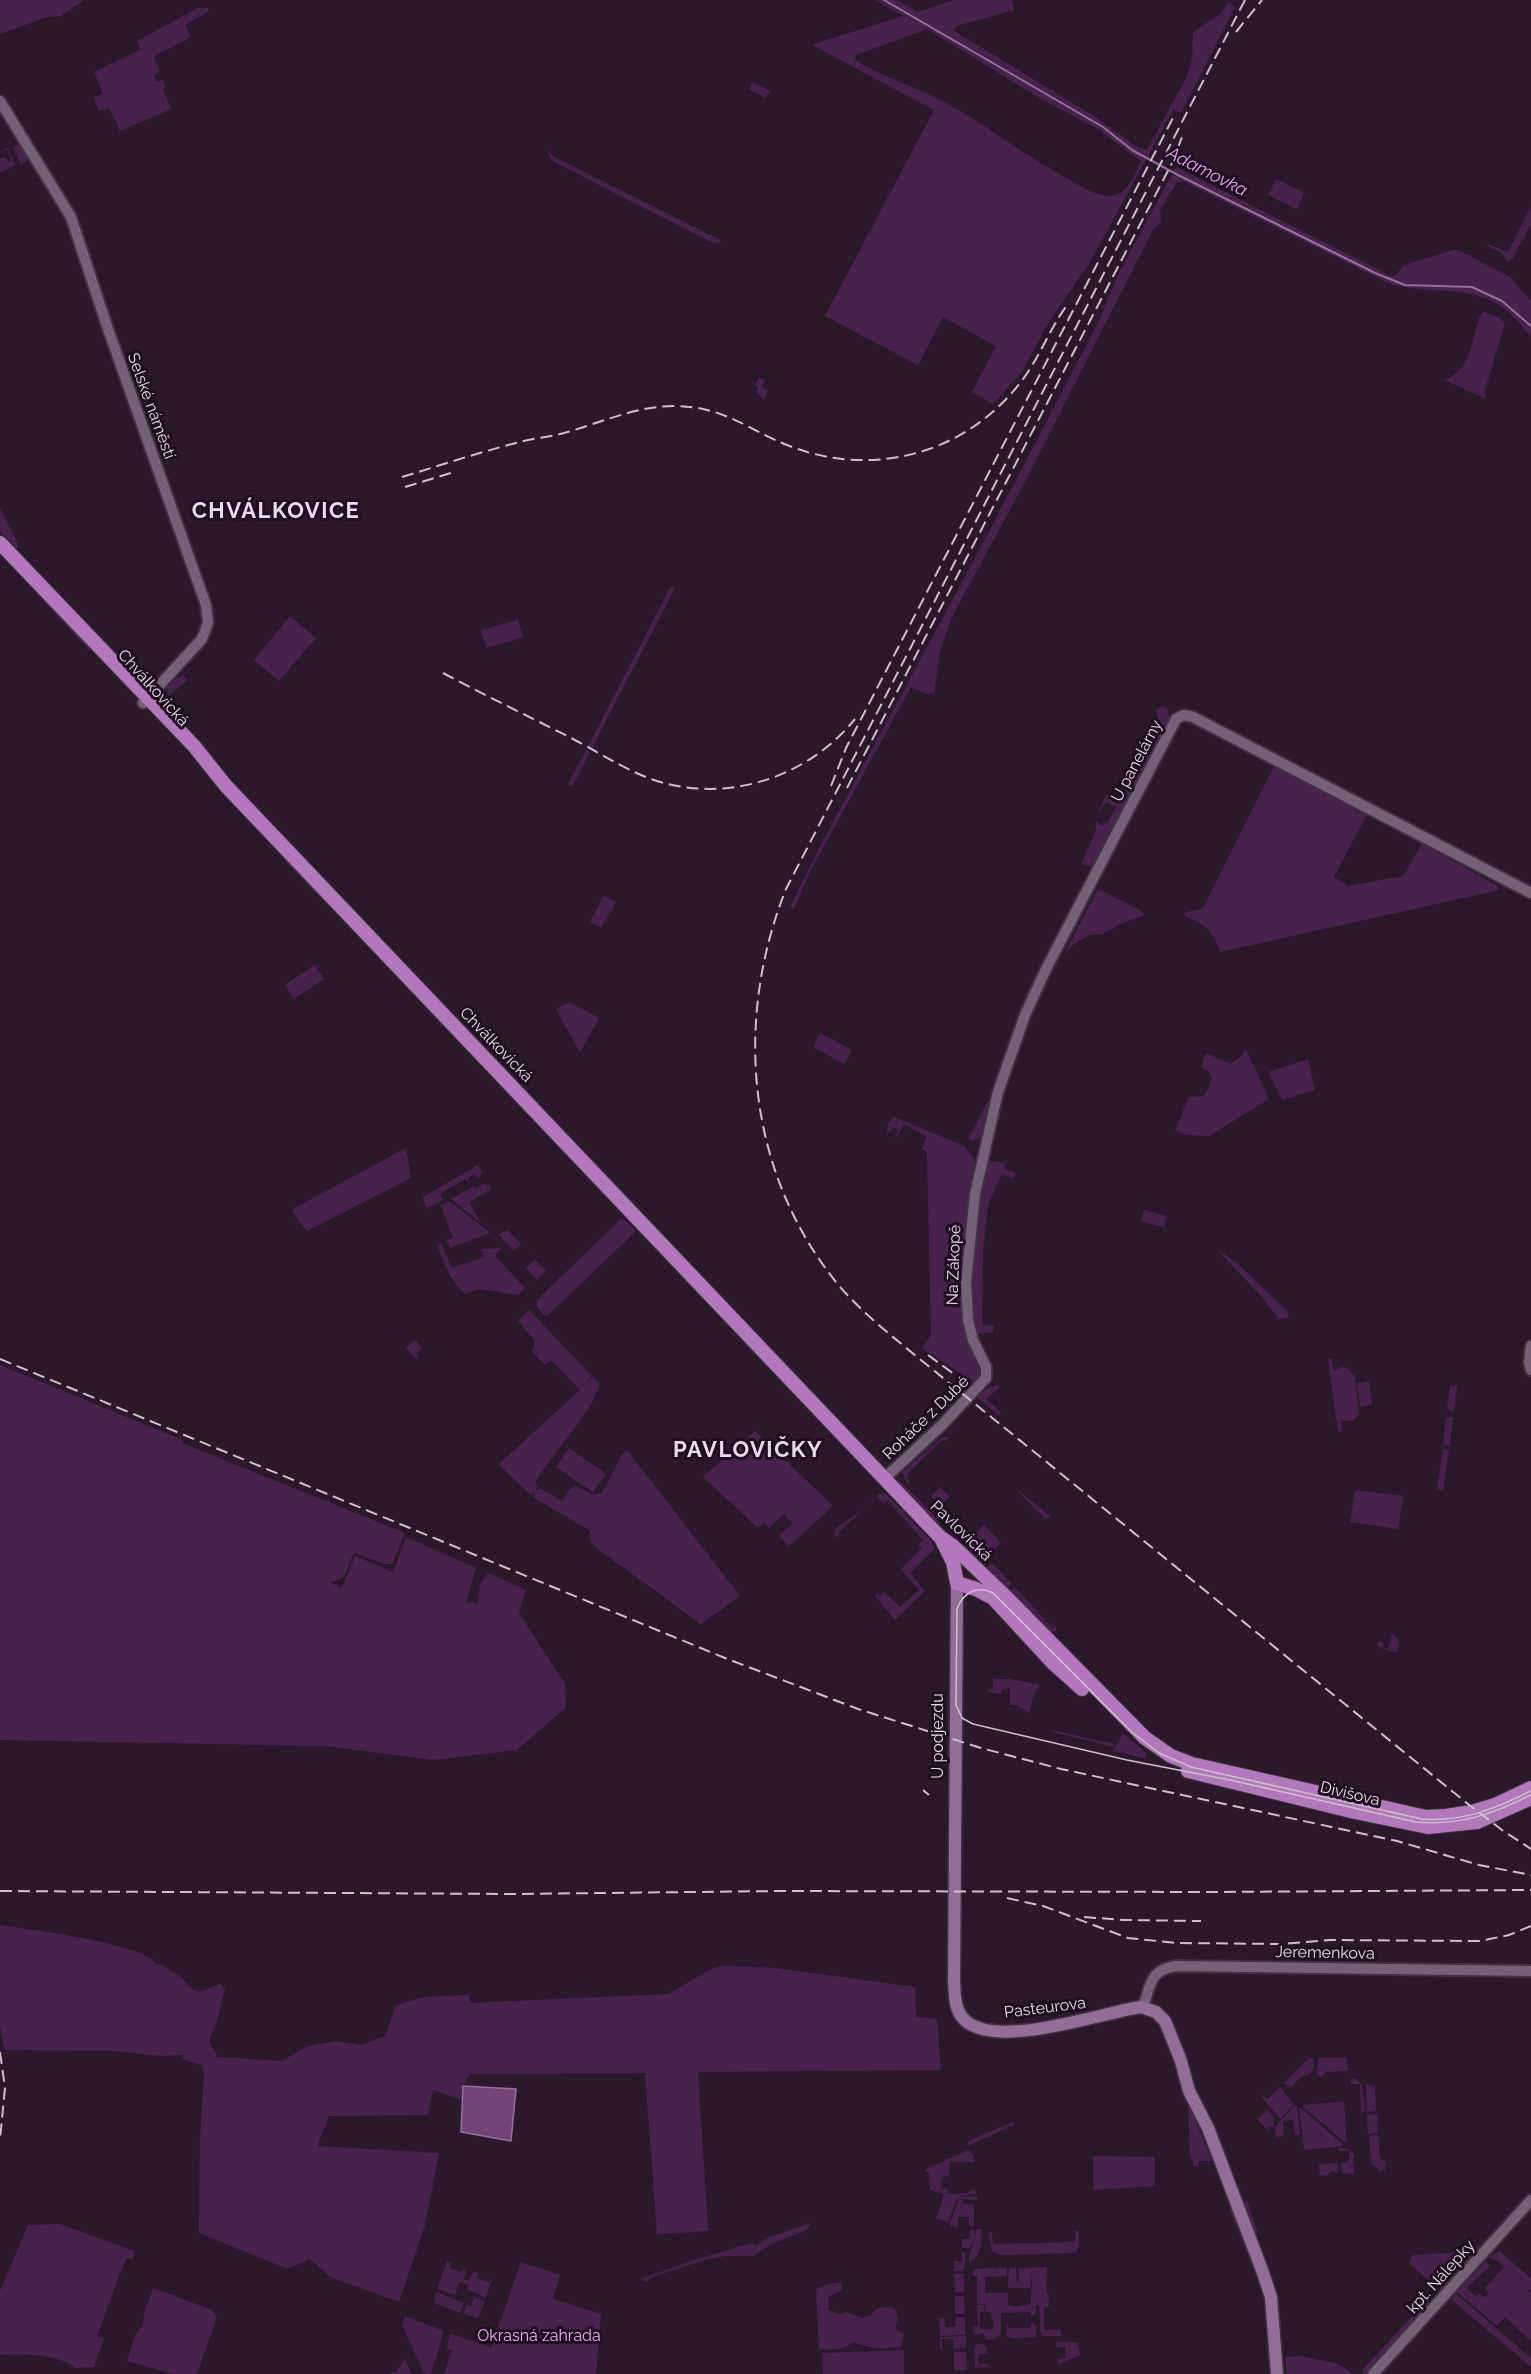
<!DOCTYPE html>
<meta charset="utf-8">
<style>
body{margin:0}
canvas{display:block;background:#29192b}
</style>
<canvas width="1531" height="2374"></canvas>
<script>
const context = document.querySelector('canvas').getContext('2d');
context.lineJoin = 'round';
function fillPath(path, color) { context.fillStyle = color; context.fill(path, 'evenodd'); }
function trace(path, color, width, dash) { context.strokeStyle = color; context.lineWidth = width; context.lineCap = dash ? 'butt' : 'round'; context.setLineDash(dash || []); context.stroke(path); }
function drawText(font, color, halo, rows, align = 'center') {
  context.font = font + ' Raleway,sans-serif'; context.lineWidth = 6; context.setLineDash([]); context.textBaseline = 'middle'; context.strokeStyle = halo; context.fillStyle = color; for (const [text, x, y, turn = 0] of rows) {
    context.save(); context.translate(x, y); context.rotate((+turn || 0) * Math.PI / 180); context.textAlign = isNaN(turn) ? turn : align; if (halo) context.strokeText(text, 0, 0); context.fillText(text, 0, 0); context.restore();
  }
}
const green = new Path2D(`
 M0 0H84L61 16 47 17 0 34Z
 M876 0H895L918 12 954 0H1012L1014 10 956 26 954 31 1094 116 1134 145 1147 150 1187 76 1192 60 1193 32 1220 14 1229 2 1235 7 1181 113 1173 110 1090 262 1045 328 1022 372 993 404 972 392 996 346 943 317 918 365 825 316 934 110 814 46V44L903 16ZM927 29 1041 99 1098 129 1141 161C1135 175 1127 196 1109 196 1094 196 1076 183 1063 176 1021 153 984 123 942 101 914 86 882 77 855 60L856 55Z
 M198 8H208L209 11 185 25 191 37 154 56 160 72 154 75 157 82 163 80 166 87 163 89 171 109 120 131 109 108 99 111 93 97 103 94 94 72 138 51 140 49 137 41Z
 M752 82 770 91 766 98 749 89Z
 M20 143 28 157 27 160 21 165 13 148Z
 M8 148 15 165 0 173V158H6L8 162 11 161 8 150 0 152Z
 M548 151 554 157 720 240 721 243 711 242 554 162 550 158Z
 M1176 167 1390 276 1395 275 1405 265 1453 250H1458L1510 277 1531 301V337C1522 327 1513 314 1502 307 1467 283 1426 296 1388 283L1189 184 1183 181 1177 182 1160 210 1161 221 1153 230 1026 480 953 615 940 651 934 693 926 694 911 687 809 874 794 909 790 907 819 848 984 541 1097 325 1119 273Z
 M1276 179 1305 193 1297 209 1268 195Z
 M1531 207V224L1513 258 1508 262 1502 253 1487 246 1488 244 1508 252Z
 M1484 312 1498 317 1505 323 1485 390 1486 399 1445 380C1470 371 1473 338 1480 315Z
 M759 377 765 380 762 387 768 391 764 400 756 392 758 389 755 385Z
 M0 508 18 543 17 549 0 531Z
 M671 586 675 588 592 748 588 746Z
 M37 594H43L91 650 90 651Z
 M290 616 316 638 279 681 254 660Z
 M518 620 523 637 486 648 481 630Z
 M182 674 187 680 168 697 167 687 178 677 180 678Z
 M1161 706 1167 708 1170 719 1096 862 1092 867 1081 864 1096 831V821L1102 826 1109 820 1116 807 1106 802 1097 814 1107 794 1113 801 1121 797 1153 736 1159 722 1156 711Z
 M586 750 590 752 572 787 568 784Z
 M1274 766 1367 814 1334 877 1348 886 1403 876 1422 844 1496 885 1499 890 1220 952C1213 931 1206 924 1186 917L1184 913 1203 908Z
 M284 860 289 861 346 924Z
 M1098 889 1142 911 1144 915 1118 925 1103 934 1090 935 1075 943 1064 954Z
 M604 896 616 902 601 928 590 922Z
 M315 965 324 979 294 999 285 985Z
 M569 1002 599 1018 580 1053 556 1009Z
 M820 1033 852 1050 844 1064 813 1047Z
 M1246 1049 1269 1099 1209 1136 1185 1135 1175 1130 1189 1097 1203 1096 1208 1089 1212 1078 1208 1071 1201 1067 1206 1053 1230 1064 1243 1055Z
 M1308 1059 1315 1090 1282 1100 1268 1072Z
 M995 1088 981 1136 974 1141 968 1139Z
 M894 1117 964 1146 974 1158 975 1168 962 1260V1304L964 1317 983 1374 975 1383 922 1348 931 1335 927 1152 921 1149 927 1137 904 1124 897 1137H895L898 1130 893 1127 887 1135 888 1123Z
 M406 1148 411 1178 307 1231 291 1210Z
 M990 1161 1006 1163 1004 1169 1016 1173 1013 1179 1002 1174 988 1204 983 1252 982 1325 994 1326 993 1332 980 1334 977 1331C974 1317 971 1304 971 1290 971 1269 978 1172 990 1161Z
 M478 1165 482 1173 478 1179 475 1174 468 1178 469 1184 465 1179 440 1194 443 1200 426 1209 423 1197Z
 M483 1184 489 1185 492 1189 469 1202 481 1223 451 1199 474 1186 476 1188Z
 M449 1201 490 1233 450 1248 447 1240 453 1238 441 1205Z
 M1144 1210 1167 1216 1164 1227 1141 1221Z
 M622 1218 636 1231 546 1317 537 1307V1300Z
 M508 1230 521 1244 514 1251 498 1234Z
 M441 1243 452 1268 484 1257 481 1249 501 1248 495 1256 525 1288 518 1295 480 1289 465 1294C450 1280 444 1264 437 1244Z
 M1216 1248 1239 1265 1287 1311 1289 1318 1279 1319 1262 1297Z
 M529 1253 546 1271 535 1281 536 1279 526 1268 535 1259Z
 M529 1310 592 1376 581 1388 593 1377 599 1383V1388C584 1423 554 1450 535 1483L538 1486 536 1490 540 1488 562 1501 568 1491 575 1486 592 1494H602L622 1454 627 1450 740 1596 701 1624 599 1550 591 1543 589 1530 536 1499 533 1496 535 1491 531 1495 500 1466V1463L580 1390 551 1360 545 1365 532 1352 535 1341 518 1321Z
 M415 1340 422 1348 416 1353 418 1356 415 1358 406 1348Z
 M1328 1359H1331L1334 1371 1341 1367 1347 1368 1355 1377 1359 1414 1352 1421 1341 1420 1342 1431 1338 1432Z
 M0 1365 183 1440 182 1443 405 1533 392 1564H385L354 1553C345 1569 350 1581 329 1582L342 1588 355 1556 393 1572 406 1537 476 1568 466 1602 478 1603 480 1585 488 1573 526 1590 519 1613 565 1684 566 1707 517 1750 433 1760 327 1746 0 1740Z
 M1369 1381 1372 1405 1360 1407 1357 1383Z
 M998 1385 999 1388 986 1399 1001 1412 998 1415 977 1397 989 1387Z
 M1457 1385 1454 1411 1447 1410 1450 1386Z
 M1446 1417 1453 1418 1450 1446 1443 1445Z
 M755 1431 832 1505 830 1509 789 1546 780 1537V1534L793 1524 784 1514 769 1528 764 1523 758 1528 703 1477Z
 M942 1437H949V1439L941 1441 909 1472 907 1478 910 1484 906 1482 903 1472Z
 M569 1448 606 1474 593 1492 556 1467Z
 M1443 1449 1449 1450 1443 1491 1437 1489Z
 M898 1479 934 1515 941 1527 900 1485Z
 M940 1487 950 1497 940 1507 931 1496Z
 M1017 1490H1018L1050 1516 1046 1520Z
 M1355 1490 1403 1496 1398 1529 1350 1522Z
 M879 1494H886L931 1541 935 1549 910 1573 925 1591 895 1620 875 1596 878 1593 880 1596 884 1592 900 1607 919 1590 901 1569 922 1548 919 1544 923 1540 887 1500 883 1503 877 1497 838 1533 840 1537 834 1536 836 1528 860 1512Z
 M984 1525 1001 1543 980 1564 962 1545Z
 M992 1563 1012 1584 1005 1590 985 1569Z
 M1015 1587 1052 1628 1056 1625V1631L1051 1633 1008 1593Z
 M1393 1633 1399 1641 1397 1653 1378 1647V1641L1384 1643 1383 1647 1388 1649Z
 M993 1679H1010L1040 1685 1034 1694 1029 1713 1019 1707V1705H1010V1688L1002 1689 1001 1694 988 1692V1689L993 1688Z
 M1052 1730 1114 1744 1113 1747 1052 1732Z
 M1123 1733 1146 1753V1757L1143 1758 1113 1751Z
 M0 1925C26 1929 149 1944 157 1965L160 1964 181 1977 193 1990 200 1992 219 1984 225 1987 218 2019 209 2040 217 2057 282 2061 308 2046 336 2041 361 2045 385 2036 396 2005 424 1997 469 1995 470 2003 668 1994 713 1968 726 1966 775 1968 915 1987 916 2017 937 2019 941 2070 698 2072 708 2231 657 2234 645 2073 470 2074 463 2086 462 2100 433 2090 428 2115 328 2116C327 2128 320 2134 318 2146L439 2153 425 2225 399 2302 330 2277 310 2259 288 2269 199 2233 200 2136 204 2073 202 2065 184 2060 182 2055 161 2056 114 2051 5 2050 0 2027Z
 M1310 2057 1314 2060V2068L1310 2074 1301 2077 1290 2088 1284 2083Z
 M1318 2058H1347L1348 2071 1326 2072 1320 2078 1317 2074Z
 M1351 2079H1356L1362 2085 1365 2111 1361 2112 1360 2084H1351Z
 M1366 2084 1375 2087 1376 2111 1367 2112Z
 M1280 2087 1294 2104 1280 2119 1261 2096 1262 2095 1267 2099Z
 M1188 2102 1212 2161H1199L1198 2166H1193V2161L1190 2158Z
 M1343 2102 1344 2103 1347 2144 1301 2105Z
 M1295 2105 1297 2106 1300 2135H1295L1293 2120 1283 2121 1284 2136 1276 2137 1275 2127Z
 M1299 2107 1345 2146 1304 2150Z
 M1268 2110 1273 2117 1274 2126 1268 2127V2131L1257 2119Z
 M1377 2114 1378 2133 1368 2134 1367 2115Z
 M1013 2122 1014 2125 968 2146V2141Z
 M1378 2135 1380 2158 1386 2162 1385 2170 1381 2171 1371 2163 1369 2136Z
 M1339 2148H1347L1355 2155 1353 2158 1354 2173 1342 2174 1341 2163 1349 2162V2151H1340Z
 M968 2150 973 2155 974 2162H950L949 2176 942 2177 941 2189 947 2188 948 2194 967 2193 975 2189 976 2195 970 2193 969 2195 958 2196 948 2222 936 2218 944 2195 930 2189 929 2173 924 2170Z
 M1093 2156 1155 2157V2186L1093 2190Z
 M1337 2163 1338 2174 1334 2171 1330 2172 1329 2175 1320 2176 1319 2164Z
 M977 2196V2200L962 2199V2204H974V2226H969V2217H958V2226L949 2227 959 2197Z
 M1247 2201 1258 2233H1254L1243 2203Z
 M1229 2208H1232L1255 2269 1254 2270Z
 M809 2223 811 2225 805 2231 771 2244 753 2256H725L709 2259 682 2267 650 2278 646 2282 641 2279 694 2260 749 2244 757 2245 770 2237Z
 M60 2224 134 2251 133 2260 126 2258 97 2336 104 2339 94 2367 75 2368C60 2354 21 2354 0 2355V2291L28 2225Z
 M974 2229 975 2239 969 2248H962V2239H970V2230Z
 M976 2229H981C982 2245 983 2253 969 2263 968 2250 976 2243 976 2229Z
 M1075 2231H1079V2247L1075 2253 1000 2255 992 2251 989 2232 992 2233 993 2244 1075 2242Z
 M1499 2251 1531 2278V2288L1529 2291 1531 2293V2341L1505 2317 1497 2326 1457 2292 1486 2261 1490 2266 1466 2288 1476 2297 1479 2294 1484 2297 1488 2296V2291L1485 2288 1504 2267 1496 2260 1494 2261 1489 2257Z
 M962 2252H965V2266L963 2271H954V2261H962Z
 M1466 2252 1435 2286 1409 2263 1411 2257 1414 2255Z
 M447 2262 451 2263 450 2268 461 2272 464 2268 466 2272 464 2279 468 2281C471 2277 471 2271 478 2272L477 2278 489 2282 492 2277 486 2298 467 2289 468 2285 459 2282 455 2295 437 2289Z
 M521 2262 560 2275 553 2299 601 2314 596 2374H444L452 2350 447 2348 450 2333 491 2348Z
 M1458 2266 1462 2269 1443 2289 1438 2288Z
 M1047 2267 1046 2293H1048L1049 2306 1044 2307V2330H1060L1061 2336H1041L1039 2305H1036V2313L1031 2317 1030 2312 1001 2313V2333L995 2339 986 2340 983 2333 974 2335 973 2326H978L977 2305H984V2312H980V2329H991L994 2327 991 2312H986L985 2304H977V2276H972L974 2269 994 2268 996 2271V2268H1007V2276L985 2277V2293H1008V2305L1016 2307 1031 2304 1032 2272 1030 2288H1008L1009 2268H1016L1017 2283 1019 2282V2268Z
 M954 2274H964V2292L955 2293Z
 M841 2282 842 2290 829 2297 828 2310 840 2315 847 2312 862 2318 871 2315 877 2308 891 2307 896 2311 898 2319 895 2328 904 2334 901 2347C881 2349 872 2349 853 2342 843 2351 831 2350 819 2349L816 2289 829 2284Z
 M153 2288 212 2310 217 2317 197 2374H173L127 2361 136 2333 143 2325 144 2313Z
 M436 2292 464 2303 460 2313 434 2303Z
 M1456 2294 1531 2358V2367L1451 2299Z
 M955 2296H964L965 2314H955Z
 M1431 2296 1435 2299 1368 2374H1363V2369Z
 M474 2297 485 2301 478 2318 464 2314 467 2304 471 2306Z
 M405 2316 444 2331 431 2374H425L402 2326Z
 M956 2317H965V2335L940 2336 939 2318H944L945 2327H955Z
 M1032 2322 1036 2327V2337L1014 2338 1006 2336 1007 2323 1008 2328H1030Z
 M966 2336V2348L954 2349 953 2339H942V2350H940V2337Z
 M1056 2342H1075L1078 2345 1080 2355 1059 2364 1057 2359 1066 2358V2347H1056Z
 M977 2344H984L985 2347H987V2353L978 2354 979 2364H988V2367L975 2368 974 2349Z
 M904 2350V2374H823L822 2353Z
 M954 2352H966L967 2370H954Z
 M1302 2356 1338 2364 1353 2374H1287L1285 2357Z
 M405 2359 412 2374H390L391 2372H396Z`);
const water = new Path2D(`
 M463 2086 516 2089 511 2141 461 2132Z`);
const stream = new Path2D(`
 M884 0 1103 127 1132 150 1178 175 1375 273 1405 285 1472 287 1502 301 1531 326`);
const tertiary = new Path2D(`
 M0 101 71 217 108 329 206 605 208 623 202 639 143 703
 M1531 1346 1529 1362 1531 1370
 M885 1478 942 1425 986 1378V1367L973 1340 968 1320 966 1282 975 1194 998 1092 1025 1015 1046 969 1176 719 1184 715 1193 717 1531 893
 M1143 2007C1151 1985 1149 1970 1176 1966L1531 1971
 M1373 2374 1531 2200`);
const secondary = new Path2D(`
 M957 1583 954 1981C955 1993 954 2007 962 2017 990 2053 1103 2012 1141 2007L1156 2012 1165 2021 1181 2061 1189 2091 1208 2128 1262 2270 1271 2297 1277 2374`);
const primary = new Path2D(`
 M0 543 194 746 226 786 940 1537 954 1547 1004 1595 1145 1738 1171 1756 1192 1764 1426 1817 1446 1816 1472 1812 1495 1805 1531 1788
 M942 1540 953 1562 957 1583 976 1589 993 1598 1053 1663 1082 1689
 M1188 1771 1355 1812 1428 1827 1477 1822 1531 1798`);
const tram = new Path2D(`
 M1531 1791C1495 1809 1463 1822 1422 1819L1191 1767 1159 1753 1133 1733 993 1593C976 1585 963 1593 957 1609L956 1705 962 1718 973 1724 1127 1760 1230 1780 1416 1822C1459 1826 1493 1814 1531 1795`);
const rail = new Path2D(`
 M1245 0 786 889C734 1019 746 1170 836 1282 859 1310 888 1333 916 1356L1468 1804 1502 1830 1531 1849
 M1236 32 1262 0
 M402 477C441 465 480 452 520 442 534 438 550 437 564 433 600 423 636 406 674 406 725 406 749 431 792 447 875 478 966 453 1020 383 1039 359 1049 330 1067 305
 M405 487 454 472
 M443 673C486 696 530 717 573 739 600 753 625 770 654 780 727 804 807 778 855 719
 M831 786 846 748 1175 114
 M847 788 1172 163 1182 137
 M928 1355 969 1385
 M0 1359 725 1658 858 1709 981 1748 1061 1769 1397 1841 1479 1865 1531 1875
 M923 1790 929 1795
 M0 1891 513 1894 780 1891 1211 1892 1531 1890
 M1007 1898 1043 1906 1128 1938 1177 1943 1282 1944 1330 1940 1480 1941 1509 1935 1531 1926
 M1084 1917 1124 1920 1201 1921
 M0 2052 5 2088 0 2139`);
const streetNames = [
 ["Selské náměstí",151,406,70],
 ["Chválkovická",153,688,48],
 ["U panelárny",1137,761,-62],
 ["Chválkovická",496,1045,46],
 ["Na Zákopě",954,1265,-88],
 ["Roháče z Dubé",926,1418,-44],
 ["Pavlovická",961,1531,44],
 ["U podjezdu",938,1736,-90],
 ["Divišova",1350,1794,13],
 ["Jeremenkova",1325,1953,1],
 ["Pasteurova",1045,2008,-7],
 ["kpt. Nálepky",1441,2277,-48]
];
const parkNames = [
 ["Okrasná zahrada",539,2336]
];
const waterNames = [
 ["Adamovka",1207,172,27]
];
const districtNames = [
 ["CHVÁLKOVICE",276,511],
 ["PAVLOVIČKY",748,1450]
];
fillPath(green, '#48224d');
fillPath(water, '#734379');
trace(water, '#95709a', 1.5);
trace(stream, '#95709a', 2);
trace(tertiary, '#403341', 14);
trace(secondary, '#403341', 15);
trace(primary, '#403341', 16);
trace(tertiary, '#746176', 10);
trace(secondary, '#946c98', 12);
trace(primary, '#b378bb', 14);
trace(tram, '#cdc1ce', 1.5);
trace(rail, '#cdc1ce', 2, [12, 6]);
drawText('16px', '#e5dae6', '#1f1021', streetNames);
drawText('16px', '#f2acfc', '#1f1021', parkNames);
drawText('italic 18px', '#e7a1f0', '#1f1021', waterNames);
context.letterSpacing = '1.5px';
drawText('bold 22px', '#eed8f0', '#1f1021', districtNames);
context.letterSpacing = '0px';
</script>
